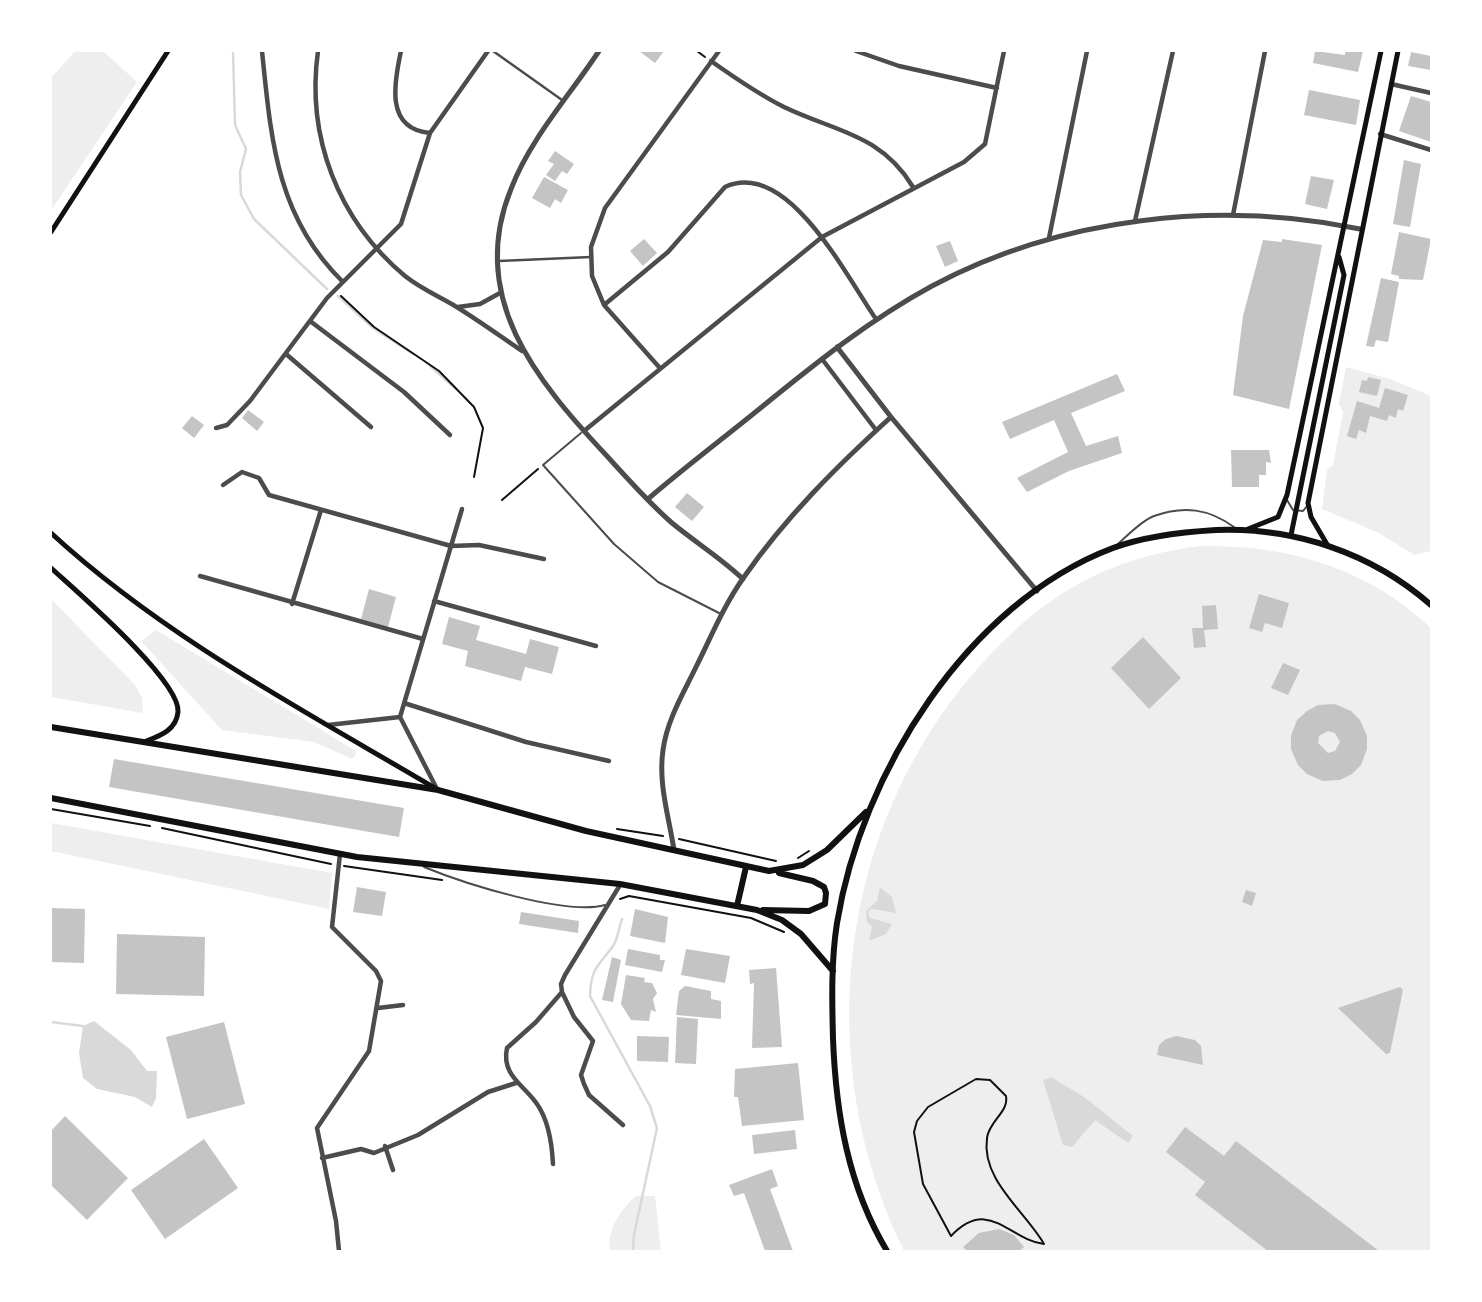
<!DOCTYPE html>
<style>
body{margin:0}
#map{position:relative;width:1482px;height:1302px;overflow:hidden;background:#fff;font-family:Barlow,sans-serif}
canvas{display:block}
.frame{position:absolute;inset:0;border:52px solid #fff;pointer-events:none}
</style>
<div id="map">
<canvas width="1482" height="1302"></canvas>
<div class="frame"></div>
</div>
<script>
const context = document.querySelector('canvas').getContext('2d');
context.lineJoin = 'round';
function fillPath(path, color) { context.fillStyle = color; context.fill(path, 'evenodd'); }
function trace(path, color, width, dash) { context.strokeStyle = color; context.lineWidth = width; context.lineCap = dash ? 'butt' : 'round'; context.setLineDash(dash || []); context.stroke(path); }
const green = new Path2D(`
 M75 51H103L137 82 52 209 51 78Z
 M1346 367 1390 379 1431 396V551L1414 555 1379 533 1322 509 1327 470 1333 465 1343 412 1339 404Z
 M1199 546C1285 544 1367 567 1431 628V1251H904C811 1061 837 828 978 668 1041 597 1103 559 1199 546Z
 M51 599 135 685 142 698 143 713 51 697Z
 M156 630 356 751V755L352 759 314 742 222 730 141 641Z
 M51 823 332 873 329 909 51 851Z
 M636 1196H655L661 1251H610C606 1232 621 1208 636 1196Z`);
const water = new Path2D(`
 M880 887 892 897 896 913 872 909 868 911 870 918 892 924 886 934 869 941 872 927 867 922 866 911 877 901Z
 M94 1021 131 1050 147 1071H157L156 1098 152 1107 135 1097 97 1089 83 1078 79 1053 83 1026Z
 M1051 1077 1084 1097 1133 1136 1128 1143 1095 1120 1072 1147 1063 1145 1043 1080Z`);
const stream = new Path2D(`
 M233 51 235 125 246 149 240 172 241 195 254 219 327 289
 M338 296 373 328 413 354
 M430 366 456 389
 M622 919C619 927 618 939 613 946 598 967 591 967 590 996L650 1106 657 1128 634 1235 633 1251
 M51 1022 83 1026`);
const building = new Path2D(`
 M639 51H664L655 63Z
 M1315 51 1345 55V51H1363L1358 72 1313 63Z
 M1411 52 1431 56V70L1408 66Z
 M1309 90 1360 100 1356 125 1304 115Z
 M1411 96 1431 102V142L1399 131Z
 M555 151 574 164 567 174 562 171 555 181 546 175 554 164 548 161Z
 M1404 160 1421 164 1410 227 1393 224Z
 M1311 176 1334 180 1327 209 1305 204Z
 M544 177 568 190 561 203 555 199 550 208 532 198Z
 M1399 232 1431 239 1423 280 1399 279V276L1391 274Z
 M644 239 657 253 643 266 630 251Z
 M1282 239 1322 245 1289 409 1233 395 1243 316 1263 240 1282 242Z
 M950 241 958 261 945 267 936 246Z
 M1381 278 1399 282 1388 342 1376 340 1374 347 1366 346Z
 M1117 374 1125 391 1071 413 1086 446 1118 436 1122 453 1069 471 1027 492 1017 478 1068 452 1054 420 1010 439 1002 422Z
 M1368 377 1381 380 1377 396 1359 392 1362 380 1367 381Z
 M1385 388 1408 395 1403 411 1398 409 1396 418 1389 415 1387 421 1370 416 1366 433 1359 430 1356 439 1347 436 1357 401 1379 408Z
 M248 410 264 422 257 431 242 418Z
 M192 416 204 425 194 438 182 428Z
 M1231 450H1269L1271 463 1266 462V475H1259V487H1232Z
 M687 493 704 507 692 521 675 507Z
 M369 589 396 597 388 627 361 619Z
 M1259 594 1289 603 1282 628 1265 623 1262 632 1249 628Z
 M1216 605 1218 629 1204 630 1206 647 1194 648 1192 628H1203L1202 606Z
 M449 617 480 626 476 640 526 654 530 639 559 647 552 674 525 667 521 681 465 666 468 651 442 644Z
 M1143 637 1181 678 1149 709 1111 668Z
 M1283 663 1300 670 1288 695 1271 688Z
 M1335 704 1351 711 1360 720 1367 736V749L1361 765 1352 774 1340 780 1323 781 1307 774 1298 765 1291 749V736L1297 720 1307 711 1318 705ZM1328 731 1335 733 1340 742 1335 751 1328 753 1318 743 1319 736Z
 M114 759 404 808 399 837 109 787Z
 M357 887 386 892 382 916 353 912Z
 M1246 890 1256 893 1252 906 1242 902Z
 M51 908 85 909 84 963 51 962Z
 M635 909 668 917 665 943 630 936Z
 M521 912 579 921 578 933 519 924Z
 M117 934 205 937 204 996 116 994Z
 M628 949 660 955V960H665L662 972 625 965Z
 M686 949 730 956 725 983 681 975Z
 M612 957 621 960 613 1002 602 1000Z
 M776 968 782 1047 752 1048 754 983 750 984 749 970Z
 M626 975 645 978 644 982 652 983 657 993 653 999 656 1012 651 1010 649 1021 631 1020 621 1004Z
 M685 986 711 991V999L721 1001V1019L676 1015 679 991Z
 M1400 987 1403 990 1390 1053 1386 1054 1338 1008Z
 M677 1017 698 1019 696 1064 675 1063Z
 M224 1022 245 1104 187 1119 166 1037Z
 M637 1036 669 1037 668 1062 637 1061Z
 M1176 1036 1195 1040 1201 1046 1203 1065 1157 1055 1159 1045 1166 1039Z
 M798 1063 804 1120 742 1126 738 1097H734L735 1069Z
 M65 1116 128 1178 87 1220 51 1185V1131Z
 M1185 1127 1224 1156 1236 1141 1379 1251H1268L1195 1195 1205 1182 1166 1152Z
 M795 1130 797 1149 754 1154 752 1135Z
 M204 1139 238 1188 165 1239 131 1190Z
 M772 1169 778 1186 770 1189 793 1251H765L744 1193 734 1196 729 1185Z
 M999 1229 1014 1235 1024 1247 1019 1251H967L963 1247 979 1233Z`);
const path = new Path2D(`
 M697 51 705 57
 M341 296 374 327 439 371 474 407 483 428 474 477
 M502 500 538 469
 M51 809 150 826
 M162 828 331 864
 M617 829 663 836
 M679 839 776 861
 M798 858 809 851
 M344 866 442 880
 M620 899 629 896 751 918 784 932
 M976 1079 990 1080 1006 1096C1009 1112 989 1121 987 1138 981 1180 1025 1211 1044 1244 1009 1240 989 1196 951 1236L923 1184 914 1132 917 1121 928 1107Z`);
const service = new Path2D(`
 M581 433 543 465 614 544 658 582 721 614
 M1287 500 1293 510 1303 511 1307 506
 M1118 544C1128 535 1141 521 1154 516 1184 505 1209 509 1234 527
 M424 867C463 883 565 916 605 905`);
const pedestrian = new Path2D(`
 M493 51 562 100
 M499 261 591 257`);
const minor = new Path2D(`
 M262 51C271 138 276 216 342 281
 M318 51C306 137 338 220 405 276 420 288 438 296 455 306 478 320 500 336 522 351
 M401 51C394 83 385 129 430 133
 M856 51 899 66 997 88
 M711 61C735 78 758 94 784 107 836 132 881 134 913 187
 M1391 84 1431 93
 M1380 134 1431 150
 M1233 215 1265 51
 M1135 221 1173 51
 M1049 238 1087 51
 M604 305 668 252 725 187C788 158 847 278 876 319
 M458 307 480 304 500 293
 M310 321 404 392 450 435
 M286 354 371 427
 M822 359 876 430
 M659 367 604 305 592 276 591 247 605 208 719 51
 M216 428 227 425 250 401 327 298 401 224 430 133 488 51
 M584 431 822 237 964 162 985 144 1004 51
 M223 485 242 472 259 478 269 495 451 546 479 545 544 559
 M200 576 423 639
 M434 601 596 646
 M292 604 321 510
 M404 703 526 742 609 761
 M328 725 400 717
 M437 789 400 717 462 509
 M562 992 574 1017 593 1041 581 1075 584 1084 589 1095 623 1125
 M378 1008 403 1005
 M385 1146 393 1170
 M322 1158 361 1149 374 1153 418 1135 488 1092 516 1083
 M553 1164C552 1144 549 1121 537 1104 524 1085 501 1075 507 1048L536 1022 562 992 561 984 565 975 620 885
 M339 1251 336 1221 317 1128 369 1051 381 981 376 971 332 927 340 854`);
const tertiary = new Path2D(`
 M599 51C570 95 530 139 511 189 467 297 536 380 606 455 627 478 648 502 672 523 695 542 721 558 743 579
 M837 347 891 417 1037 591
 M648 499C685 467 725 437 763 406 817 362 871 319 932 286 1061 217 1218 200 1360 229
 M674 850C669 817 658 784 663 750 667 720 683 694 696 667 711 637 724 605 744 577 785 518 837 466 891 417`);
const secondary = new Path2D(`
 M51 232 168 51
 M1248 529 1278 517 1287 495 1381 51
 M51 533C164 637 303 710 435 788
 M1291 535 1344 275 1339 257
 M1328 546 1311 517 1308 503 1398 51
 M51 568C76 591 181 681 178 712 176 731 159 736 144 742`);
const primary = new Path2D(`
 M51 727 438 790 586 831 769 871 803 865 827 850 866 812
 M51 798 357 857 620 884 757 910 782 920 801 934 833 971
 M737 906 746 867
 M763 910 809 911 825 904 826 893 824 887 813 881 779 873
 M887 1251C848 1186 836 1114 833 1039 832 1001 831 961 837 923 861 774 967 603 1113 548 1145 536 1182 532 1216 530 1294 527 1372 553 1431 605`);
fillPath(green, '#eee');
fillPath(water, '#d9d9d9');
trace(stream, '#d9d9d9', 2.5);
fillPath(building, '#c4c4c4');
trace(path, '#111', 2);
trace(service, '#4c4c4c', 2);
trace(pedestrian, '#4c4c4c', 2.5);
trace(minor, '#4c4c4c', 4.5);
trace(tertiary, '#4c4c4c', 5);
trace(secondary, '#111', 5);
trace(primary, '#111', 6);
</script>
